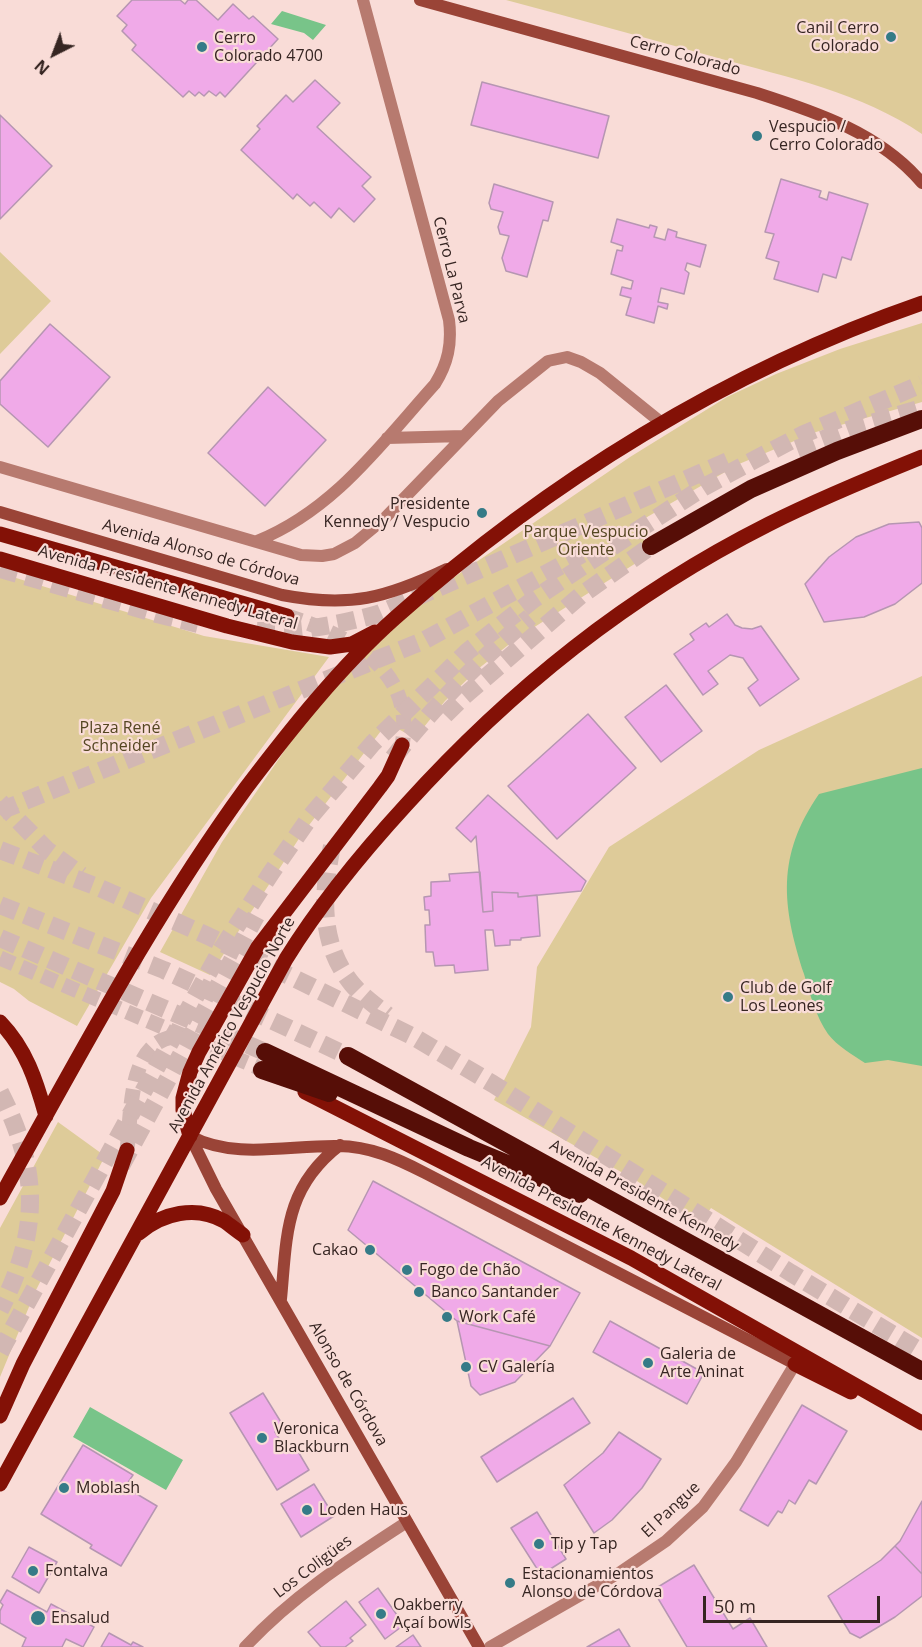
<!DOCTYPE html>
<meta charset="utf-8">
<style>
body{margin:0}
#map{position:relative;width:922px;height:1647px;overflow:hidden;background:#f9dcd7;font-family:"Open Sans",sans-serif}
canvas{display:block}
.north{position:absolute;left:24px;top:24px;width:60px;height:60px;-webkit-text-stroke:4px #f9dcd7;paint-order:stroke;rotate:222deg;font-size:16px;font-weight:700;line-height:24px;text-align:center;color:#362522}
.north::after{content:'';display:block;margin:auto;width:21px;height:27px;background:#362522;clip-path:polygon(50% 0,100% 100%,50% 72%,0 100%)}
.scale{position:absolute;left:703px;top:1596px;width:177px;height:27px;box-sizing:border-box;border:3px solid #362522;border-top:0;padding-left:8px;font-size:18px;line-height:21px;white-space:nowrap;color:#362522;-webkit-text-stroke:4px #f9dcd7;paint-order:stroke}
</style>
<div id="map">
<canvas width="922" height="1647"></canvas>
<div class="north">N</div>
<div class="scale">50 m</div>
</div>
<script>
const context = document.querySelector('canvas').getContext('2d');
context.lineJoin = 'round';
function fillPath(path, color) { context.fillStyle = color; context.fill(path, 'evenodd'); }
function trace(path, color, width, dash) { context.strokeStyle = color; context.lineWidth = width; context.lineCap = dash ? 'butt' : 'round'; context.setLineDash(dash || []); context.stroke(path); }
function drawText(font, color, halo, rows, align = 'center') {
  context.font = font + ' "Open Sans",sans-serif'; context.lineWidth = 4.5; context.setLineDash([]); context.textBaseline = 'middle'; context.strokeStyle = halo; context.fillStyle = color; for (const [text, x, y, turn = 0] of rows) {
    context.save(); context.translate(x, y); context.rotate((+turn || 0) * Math.PI / 180); context.textAlign = isNaN(turn) ? turn : align; if (halo) context.strokeText(text, 0, 0); context.fillText(text, 0, 0); context.restore();
  }
}
const green = new Path2D(`
 M506 0H922V134C862 93 787 77 718 58 647 38 577 19 506 0Z
 M0 252 51 301 0 354Z
 M922 323V402L816 432 739 464 635 524 652 553 517 638 478 669 445 701 415 738 387 723 300 837 210 975 160 952 222 842 287 747 325 698 359 662 424 600 453 578 630 457 727 397 776 374 840 349Z
 M0 573 204 636 329 657 151 898 77 1026 29 1001 14 989 0 982Z
 M922 676V1338L711 1208 700 1224 637 1181 494 1100 531 1027 537 967 609 847 759 750Z
 M58 1122 105 1156 36 1290 0 1377V1228Z`);
const water = new Path2D(`
 M282 11 326 25 313 40 304 33 271 24Z
 M922 768V1066L888 1060 865 1063C853 1055 837 1046 828 1034 816 1017 810 994 804 974 782 906 776 856 819 794Z
 M90 1407 183 1460 166 1490 73 1437Z`);
const building = new Path2D(`
 M132 0H180L185 4 188 0H196L218 20 233 4 249 19 253 16 278 39 225 97 220 92 216 96 209 91 204 96 199 92 195 96 189 91 183 97 132 50 136 45 122 31 127 25 117 16Z
 M315 80 340 103 317 127 371 177 362 186 375 199 354 222 339 208 331 218 314 202 310 206 297 194 293 199 241 150 260 129 257 126 286 95 293 102Z
 M482 82 609 116 598 158 471 125Z
 M0 115 52 166 0 219Z
 M781 179 821 191 819 197 827 200 829 192 868 204 851 260 842 257 836 278 823 274 818 292 774 279 779 262 766 258 774 234 765 232Z
 M494 184 553 202 548 221 543 220 527 277 506 271 502 258 509 236 500 234 498 227 503 212 491 209 489 203Z
 M617 219 649 228 650 225 657 227 654 237 665 240 668 229 677 232 676 237 706 245 700 267 687 263 685 270 689 273 684 294 661 288 658 302 668 304 667 309 658 306 654 323 626 315 631 298 620 295 622 287 631 289 633 281 611 274 617 250 622 251 623 246 611 242Z
 M50 324 110 377 48 447 0 404V381Z
 M268 387 326 440 265 506 208 453Z
 M919 522 922 528V583L895 604 864 617 824 622 805 584 829 557 856 537 889 524Z
 M727 614 735 625 742 628 752 629 761 626 799 679 760 706 748 688 758 680 743 658 730 655 708 671 718 684 703 695 674 654 694 640 690 634 706 623 709 627Z
 M666 685 702 731 661 762 625 717Z
 M588 714 636 768 557 839 508 786Z
 M488 795 586 881 581 891 518 897V893L492 892 493 911 483 912 476 836 471 842 456 828Z
 M480 872 483 912 493 911 492 892 518 893V897L537 895 540 936 521 938V940H510V945L495 946 493 930H485L488 970 455 973 454 965 435 966 433 952H426L425 925H430L429 910H425L424 897 431 896V882L450 881 449 874Z
 M373 1181 580 1293 550 1346 457 1321 348 1230Z
 M457 1321 550 1346 515 1382 480 1395 471 1386Z
 M610 1321 704 1373 687 1404 593 1352Z
 M263 1393 284 1427 275 1432 285 1448 293 1443 309 1470 277 1490 230 1413Z
 M573 1398 590 1423 497 1482 481 1457Z
 M802 1405 847 1431 816 1484 809 1480 795 1504 789 1500 782 1513 778 1511 768 1526 740 1510Z
 M619 1432 661 1459 642 1488 612 1520 594 1533 564 1485 603 1453Z
 M83 1445 133 1475 125 1487 157 1506 121 1566 90 1548 92 1545 41 1514Z
 M314 1484 334 1516 301 1537 281 1504Z
 M922 1501V1574L895 1546 900 1541Z
 M537 1512 566 1559 541 1575 511 1528Z
 M895 1546 922 1574V1596L895 1617 860 1638 850 1633 828 1596 881 1560Z
 M29 1547 57 1562 39 1593 12 1577Z
 M694 1565 733 1629 750 1618 767 1647H687L653 1590Z
 M378 1588 404 1625 385 1639 359 1602Z
 M7 1590 47 1612 51 1604 94 1627 83 1647 66 1639 62 1647H22L26 1638 0 1623V1611L3 1605 0 1602Z
 M346 1601 366 1625 350 1638 353 1641 345 1647H321L308 1632Z
 M619 1629 630 1647H587Z
 M109 1633 131 1645 133 1642 143 1647H101Z
 M413 1635 421 1647H396Z`);
const primaryTunnel = new Path2D(`
 M287 616C349 635 416 670 402 745
 M0 958 257 1067
 M127 1150C132 1111 127 1036 182 1036`);
const highwayTunnel = new Path2D(`
 M797 449 848 430 922 408
 M0 569 157 614 198 624
 M257 631C299 632 338 625 378 614L735 458
 M445 715 463 697 580 596 651 546
 M393 758C434 706 480 660 530 617
 M0 802 47 850 81 875
 M0 811 423 641 582 554
 M332 846C322 895 319 943 352 984 362 996 375 1005 387 1015
 M0 850 100 888 208 936 414 1037 493 1084 791 1273 922 1352
 M0 905 164 970 348 1056
 M0 938 265 1052
 M0 1092C40 1170 40 1231 0 1310
 M121 1166 256 916
 M0 1352 221 950 271 873 310 817 373 743 468 651 534 599 601 554 704 487 754 460 804 434 922 384`);
const street = new Path2D(`
 M387 438 464 436
 M0 467 301 555 322 556 334 554 355 543 384 519 498 401 548 361 567 357 581 362 600 373 663 424
 M257 541C334 510 381 444 435 384 448 363 452 344 449 320L363 0
 M245 1647C292 1596 350 1559 407 1522
 M490 1647 619 1573 666 1541 703 1507 736 1462 795 1364`);
const secondary = new Path2D(`
 M420 0 757 93C816 112 880 133 922 183
 M0 512 282 595C350 608 386 598 447 569
 M190 1136C235 1160 289 1145 338 1146 370 1146 398 1159 425 1173L795 1364
 M190 1136 216 1189 479 1647
 M281 1299C287 1236 284 1188 340 1145`);
const primary = new Path2D(`
 M0 534 287 616
 M0 559 227 626 292 642 330 647 352 644 375 632
 M0 1022C26 1049 36 1080 46 1116
 M305 1092 631 1258 922 1423
 M190 1136 183 1110V1098L190 1072 199 1052 258 947 380 787 388 776 402 745
 M0 1198C78 1059 152 917 246 788 290 730 340 667 395 618 547 482 728 370 922 303
 M139 1233C162 1213 196 1205 224 1221 230 1225 237 1231 243 1235
 M795 1364 851 1392
 M0 1416 23 1364 113 1191 127 1150
 M0 1484 286 959C320 904 362 853 406 805 511 689 628 595 769 524 819 499 870 478 922 457`);
const highway = new Path2D(`
 M651 546 751 489 837 451 922 419
 M265 1052 469 1148 580 1194
 M348 1056 922 1371
 M262 1070 329 1093`);
const markers = [
 [891,37,6,"#357b87"],
 [202,47,6,"#357b87"],
 [757,136,6,"#357b87"],
 [482,513,6,"#357b87"],
 [728,997,6,"#357b87"],
 [370,1250,6,"#357b87"],
 [407,1270,6,"#357b87"],
 [419,1292,6,"#357b87"],
 [447,1317,6,"#357b87"],
 [648,1363,6,"#357b87"],
 [466,1367,6,"#357b87"],
 [262,1438,6,"#357b87"],
 [64,1488,6,"#357b87"],
 [307,1510,6,"#357b87"],
 [539,1544,6,"#357b87"],
 [33,1571,6,"#357b87"],
 [510,1583,6,"#357b87"],
 [381,1614,6,"#357b87"],
 [38,1618,8,"#357b87"]
];
const poiNames = [
 ["Canil Cerro",879,28,"right"],
 ["Colorado",879,46,"right"],
 ["Cerro",214,38],
 ["Colorado 4700",214,56],
 ["Vespucio /",769,127],
 ["Cerro Colorado",769,145],
 ["Presidente",470,504,"right"],
 ["Kennedy / Vespucio",470,522,"right"],
 ["Club de Golf",740,988],
 ["Los Leones",740,1006],
 ["Cakao",358,1250,"right"],
 ["Fogo de Chão",419,1270],
 ["Banco Santander",431,1292],
 ["Work Café",459,1317],
 ["Galeria de",660,1354],
 ["Arte Aninat",660,1372],
 ["CV Galería",478,1367],
 ["Veronica",274,1429],
 ["Blackburn",274,1447],
 ["Moblash",76,1488],
 ["Loden Haus",319,1510],
 ["Tip y Tap",551,1544],
 ["Fontalva",45,1571],
 ["Estacionamientos",522,1574],
 ["Alonso de Córdova",522,1592],
 ["Oakberry",393,1605],
 ["Açaí bowls",393,1623],
 ["Ensalud",51,1618]
];
const streetNames = [
 ["Cerro Colorado",685,56,15],
 ["Cerro La Parva",451,270,76],
 ["Avenida Alonso de Córdova",201,553,16],
 ["Avenida Presidente Kennedy Lateral",168,588,16],
 ["Avenida Américo Vespucio Norte",232,1025,-61],
 ["Avenida Presidente Kennedy",644,1196,29],
 ["Avenida Presidente Kennedy Lateral",601,1224,28],
 ["Alonso de Córdova",348,1384,60],
 ["El Pangue",671,1510,-43],
 ["Los Coligües",313,1567,-37]
];
const parkNames = [
 ["Parque Vespucio",586,532],
 ["Oriente",586,550],
 ["Plaza René",120,728],
 ["Schneider",120,746]
];
fillPath(green, '#decb99');
fillPath(water, '#78c489');
fillPath(building, '#f0aae8');
trace(building, '#b696b2', 1.5);
trace(primaryTunnel, '#d2b7b3', 15, [15, 8]);
trace(highwayTunnel, '#d2b7b3', 18, [18, 9]);
trace(street, '#b77a6f', 12);
trace(secondary, '#9a4437', 12);
trace(primary, '#831106', 15);
trace(highway, '#560e07', 18);
for (const [x, y, r, color] of markers) { const dot = new Path2D(); dot.arc(x, y, r, 0, 2 * Math.PI); context.fillStyle = color; context.fill(dot); trace(dot, '#f9dcd7', 2); }
drawText('16px', '#362522', '#f9dcd7', poiNames, 'left');
drawText('16px', '#362522', '#f9dcd7', streetNames);
drawText('16px', '#544621', '#f9dcd7', parkNames);
</script>
